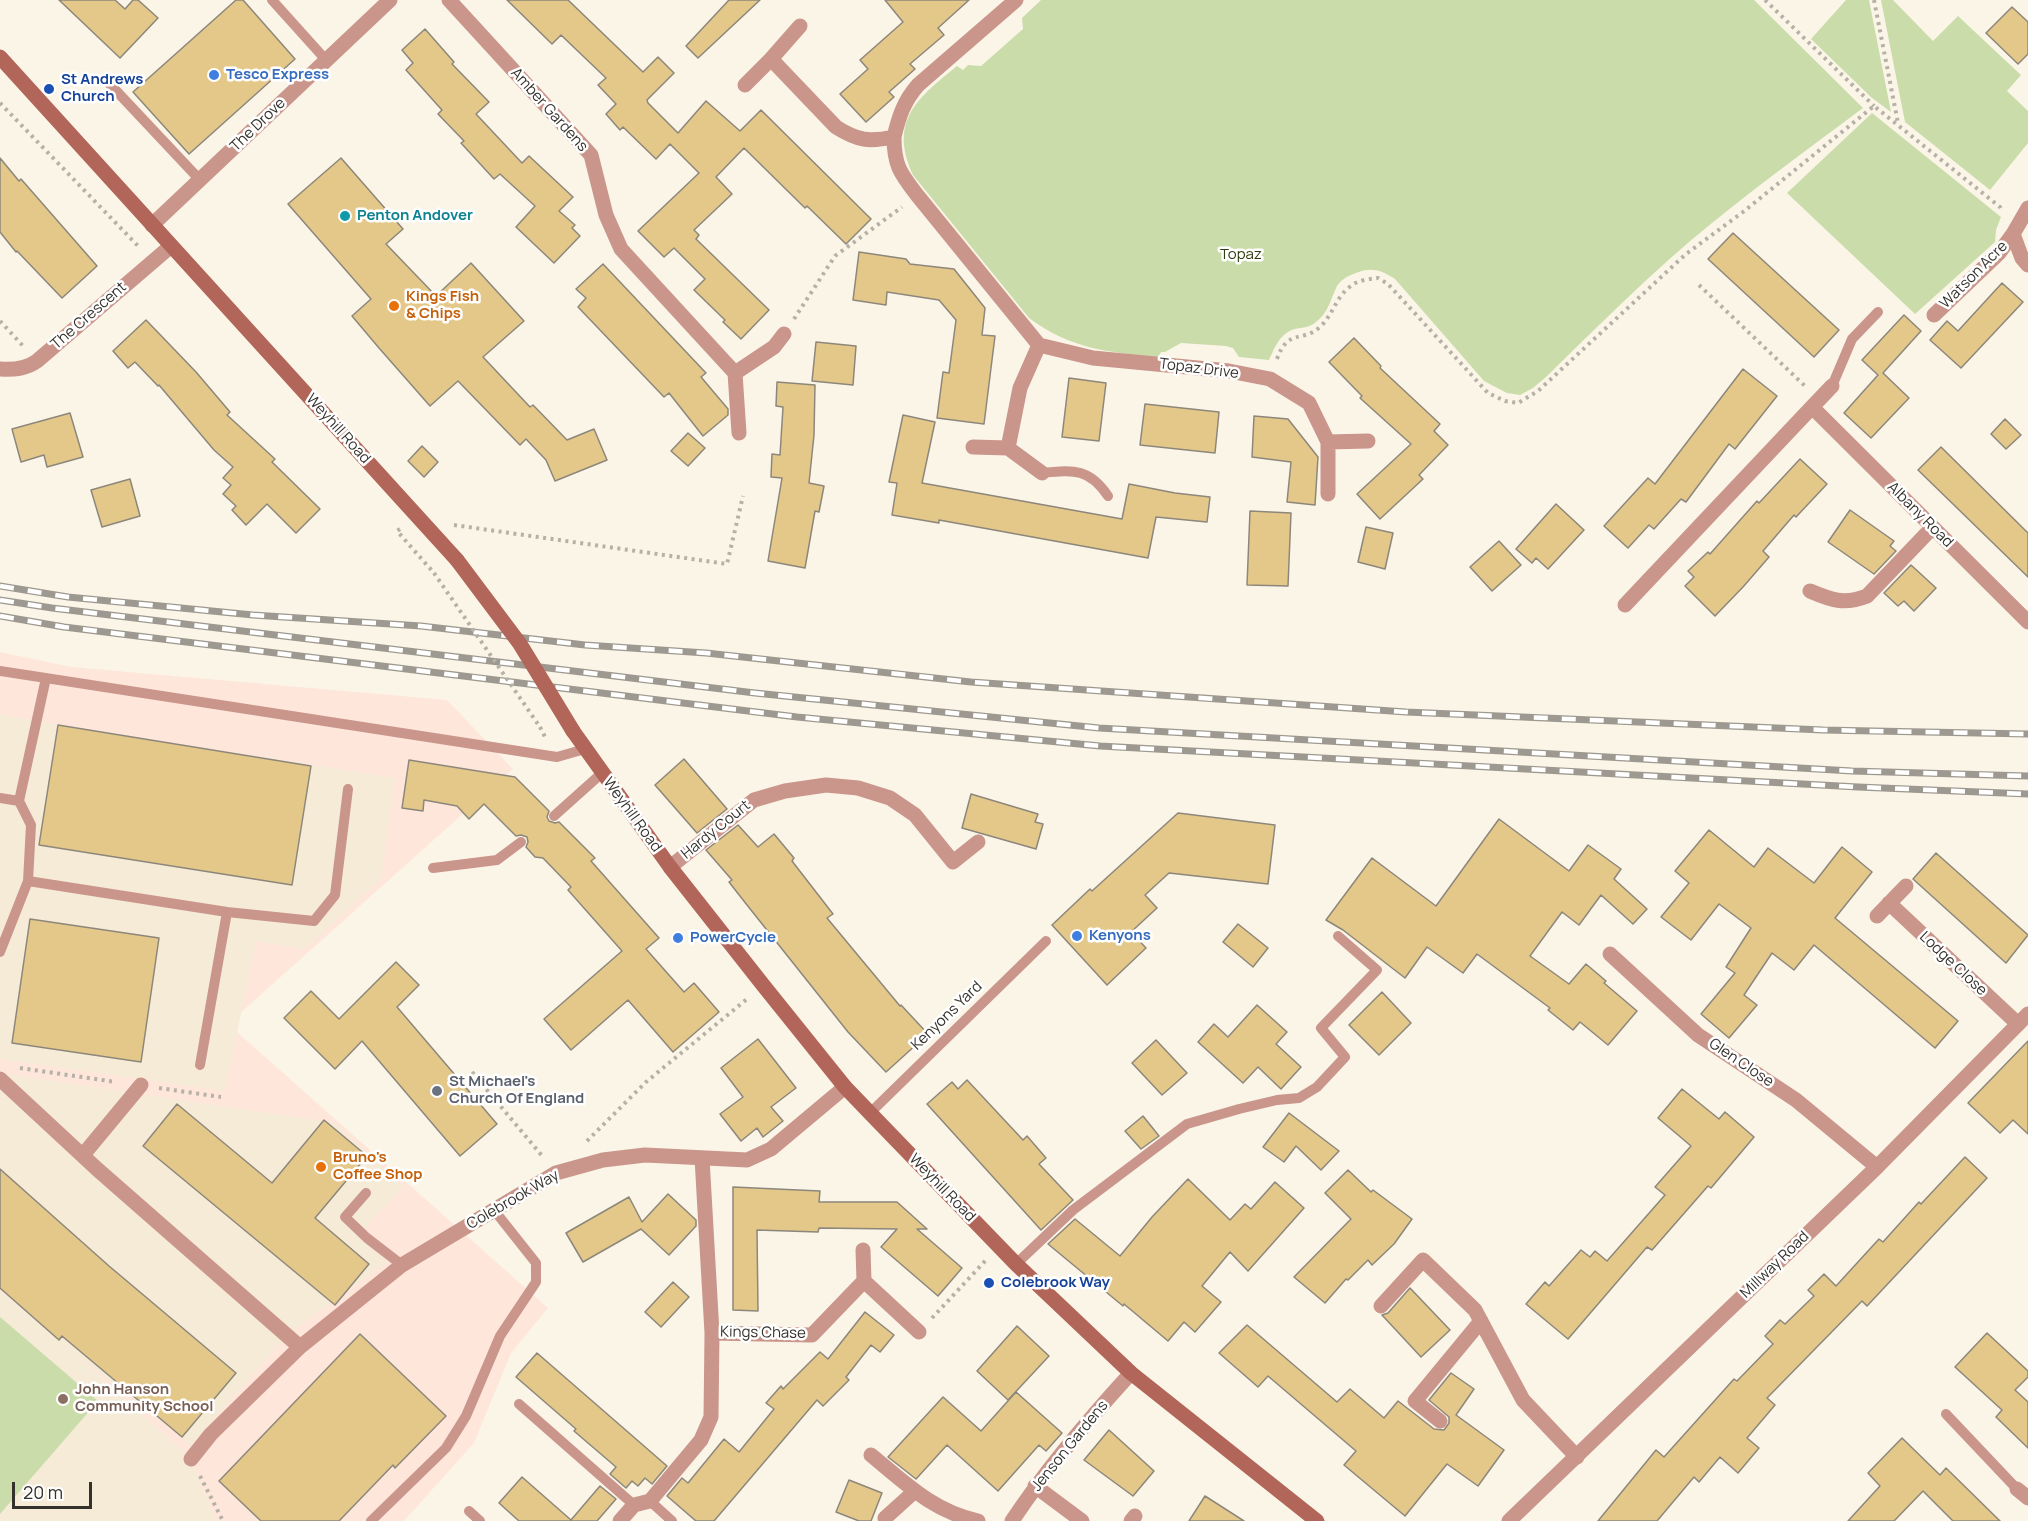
<!DOCTYPE html>
<style>
body{margin:0}
#map{position:relative;width:2028px;height:1521px;overflow:hidden;background:#fbf5e8;font-family:Manrope,sans-serif}
canvas{display:block}
.scale{position:absolute;left:12px;top:1482px;width:80px;height:27px;box-sizing:border-box;border:3px solid #35322d;border-top:0;padding-left:8px;font-size:18px;line-height:21px;white-space:nowrap;color:#35322d;-webkit-text-stroke:4px #fff;paint-order:stroke}
</style>
<div id="map">
<canvas width="2028" height="1521"></canvas>
<div class="scale">20 m</div>
</div>
<script>
const context = document.querySelector('canvas').getContext('2d');
context.lineJoin = 'round';
function fillPath(path, color) { context.fillStyle = color; context.fill(path, 'evenodd'); }
function trace(path, color, width, dash) { context.strokeStyle = color; context.lineWidth = width; context.lineCap = dash ? 'butt' : 'round'; context.setLineDash(dash || []); context.stroke(path); }
function drawText(font, color, halo, rows, align = 'center') {
  context.font = font + ' Manrope,sans-serif'; context.lineWidth = 5; context.setLineDash([]); context.textBaseline = 'middle'; context.strokeStyle = halo; context.fillStyle = color; for (const [text, x, y, turn = 0] of rows) {
    context.save(); context.translate(x, y); context.rotate((+turn || 0) * Math.PI / 180); context.textAlign = isNaN(turn) ? turn : align; if (halo) context.strokeText(text, 0, 0); context.fillText(text, 0, 0); context.restore();
  }
}
const commercial = new Path2D(`
 M0 652 71 667 447 700 513 769 228 1024 548 1308 511 1353 474 1443 404 1521H216L191 1459 59 1340 0 1291Z`);
const built = new Path2D(`
 M0 714 58 725 395 778 381 879 305 949 256 941 225 1091 0 1059Z
 M0 1073 334 1123 403 1186 358 1236 387 1262 288 1334 190 1446 182 1437 69 1349 191 1459 216 1521H0V1291L45 1328 0 1286Z`);
const green = new Path2D(`
 M1041 0H1754L1863 108C1805 151 1745 195 1689 242 1639 285 1593 331 1546 377L1533 388 1520 395 1507 393 1484 381 1395 279C1378 268 1369 267 1351 275 1346 277 1340 281 1337 286 1330 300 1329 312 1316 322 1309 328 1304 327 1295 329 1280 333 1275 347 1269 360L1239 357 1233 348 1226 346 1181 343 1165 352H1161L1158 358C1107 351 1072 350 1029 318L913 175C888 120 918 98 957 66L963 70 968 65 981 66 1023 29 1022 18Z
 M1846 0H1869L1891 112 1872 98 1811 39Z
 M1881 0H1893L1933 41 1958 16 2021 75 2007 91 2028 111V143L1990 190 1905 122Z
 M1872 113 2001 217 1996 230 1995 242 1915 314 1787 193Z
 M0 1317 98 1401 0 1514Z`);
const building = new Path2D(`
 M59 0H115L125 9 133 0H138L158 18 120 58Z
 M236 0H243L295 59 189 154 133 92Z
 M507 0H568L643 72 658 57 674 73 647 100 648 103 678 133 706 101 740 131 761 110 871 219 846 244 807 206 805 208 744 148 716 177 732 194 694 230 699 235 696 239 769 310 741 339 723 322 725 320 694 290 705 279 674 248 664 257 638 231 699 173 670 144 656 159 623 127 620 130 606 114 616 104 598 85 606 78 561 35 552 44Z
 M729 0H760L698 58 686 46Z
 M885 0H969L938 28 944 35 910 64 915 69 889 92 894 97 866 122 840 94 868 69 860 60 903 22Z
 M2012 7 2028 22V54L2018 64 1986 33Z
 M425 29 454 62 452 64 489 102 476 114 522 163 529 156 573 197 559 211 575 225 572 228 580 236 554 263 516 227 535 206 500 174 494 179 461 143 464 141 438 114 442 110 406 70 413 63 402 50Z
 M0 158 19 181 21 179 97 266 62 298 17 251 16 252 0 232Z
 M341 158 403 229 386 244 436 296 471 263 524 321 483 357 530 407 533 405 567 440 594 429 607 460 555 481 546 460 526 439 520 445 458 381 430 406 379 348 352 316 371 299 288 204Z
 M1733 233 1839 330 1814 357 1708 259Z
 M859 252 906 259 910 264 954 269 985 308 982 335 995 336 984 424 937 418 943 372 949 373 956 320 939 300 887 292 886 305 853 300Z
 M603 264 706 373 701 377 728 409V415L703 436 669 393 664 397 578 307 586 298 576 289Z
 M2002 283 2023 302 1961 368 1930 340 1947 321 1958 331Z
 M1904 315 1921 331 1883 373 1909 398 1871 438 1844 413 1878 375 1862 360Z
 M146 320 196 372 230 412 227 415 275 459 272 462 320 509 296 533 267 504 246 525 232 510 236 506 223 494 231 485 223 478 233 467 214 450 159 385 158 386 135 362 128 368 113 351Z
 M1354 338 1381 366 1380 368 1440 424 1434 431 1448 445 1419 475 1423 479 1380 519 1357 494 1411 444 1360 398 1362 396 1329 362Z
 M816 342 856 346 853 385 812 381Z
 M1743 369 1777 396 1735 449 1729 444 1686 502 1681 499 1654 529 1649 525 1628 548 1604 526 1648 478 1655 484Z
 M1069 378 1106 383 1099 441 1062 437Z
 M777 382 815 385 814 435 809 483 824 486 819 512 815 511 805 568 768 561 782 478 771 477 772 454 780 455 783 407 776 406Z
 M1145 404 1219 412 1215 453 1140 445Z
 M70 413 83 457 47 467 44 455 21 462 12 429Z
 M903 415 935 422 922 483 1122 519 1129 484 1175 493 1210 497 1207 522 1156 517 1148 558 939 520V523L892 515 897 483 889 482Z
 M1254 416 1288 419 1318 457 1315 505 1287 502 1291 462 1252 457Z
 M2005 419 2021 435 2006 449 1991 434Z
 M688 433 705 448 688 466 671 451Z
 M422 446 438 462 424 477 408 461Z
 M1941 447 2028 533V577L1918 470Z
 M1800 459 1827 484 1796 517 1794 515 1763 551 1769 557 1743 587 1715 616 1685 586 1694 577 1688 571 1708 552 1710 554 1757 501 1759 503Z
 M130 479 140 516 102 527 91 490Z
 M1556 504 1584 530 1548 569 1536 558 1532 563 1516 549Z
 M1850 510 1894 541 1890 546 1896 551 1874 574 1828 542Z
 M1250 511 1291 513 1288 586 1247 585Z
 M1366 527 1393 533 1385 569 1358 562Z
 M1499 541 1521 565 1492 591 1470 567Z
 M1911 565 1936 588 1914 611 1904 601 1898 606 1884 593Z
 M58 725 311 766 292 885 39 845Z
 M684 759 727 809 697 833 655 785Z
 M409 760 515 777 549 811 547 817 549 821 555 823 559 822 595 858 591 861 659 938 646 949 684 992 694 983 719 1012 673 1052 628 1000 571 1050 544 1019 622 951 568 890 571 887 543 858 535 857 526 847 528 842 527 837 521 835 516 836 484 804 469 819 457 806 424 800 423 811 402 808Z
 M971 794 1038 814 1035 822 1043 824 1036 849 962 828Z
 M1178 813 1275 825 1268 884 1169 873 1145 895 1157 908 1131 932 1146 948 1107 985 1052 925 1090 889 1092 891Z
 M1499 819 1569 871 1588 845 1621 869 1614 879 1647 909 1633 924 1601 895 1579 925 1562 912 1530 956 1569 984 1586 964 1606 981 1604 983 1637 1011 1608 1045 1580 1022 1573 1030 1548 1010 1550 1008 1477 954 1463 973 1427 947 1405 978 1343 930 1326 920 1372 858 1436 906Z
 M738 825 758 847 774 834 794 858 792 861 833 914 827 918 900 1006 901 1005 928 1034 886 1072 848 1032 747 905 729 882 732 880 706 850Z
 M1709 830 1754 867 1768 848 1814 883 1842 847 1872 872 1835 918 1958 1021 1935 1048 1814 945 1794 970 1772 953 1744 995 1757 1005 1729 1038 1701 1014 1735 973 1726 967 1751 928 1719 904 1691 940 1661 917 1689 883 1675 871Z
 M1936 853 2028 935 2006 963 1913 879Z
 M30 919 159 938 141 1062 12 1043Z
 M1238 924 1268 948 1253 967 1223 942Z
 M396 962 419 985 397 1007 497 1124 460 1156 362 1041 335 1069 284 1018 311 991 339 1019Z
 M1382 992 1411 1023 1379 1055 1349 1025Z
 M1257 1005 1287 1032 1276 1044 1301 1067 1281 1089 1258 1067 1243 1083 1198 1042 1214 1024 1228 1037Z
 M758 1039 796 1088 771 1107 783 1121 763 1137 757 1128 741 1141 720 1114 743 1097 721 1068Z
 M1156 1040 1187 1073 1162 1095 1132 1063Z
 M2028 1041V1134L2013 1120 2000 1133 1968 1103Z
 M967 1080 1023 1140 1027 1136 1046 1158 1039 1164 1073 1200 1041 1230 927 1104 952 1082 958 1089Z
 M1682 1089 1719 1119 1725 1112 1754 1137 1711 1188 1708 1186 1652 1250 1647 1247 1568 1339 1526 1304 1545 1282 1549 1286 1581 1250 1590 1257 1595 1251 1607 1261 1665 1195 1655 1187 1691 1146 1658 1118Z
 M177 1104 272 1183 324 1120 367 1156 315 1218 369 1264 335 1305 143 1146Z
 M1289 1113 1339 1151 1321 1170 1296 1146 1284 1162 1263 1147Z
 M1143 1116 1159 1136 1141 1149 1125 1131Z
 M1965 1157 1987 1178 1867 1306 1862 1301 1767 1398 1775 1405 1747 1438 1759 1448 1738 1473 1720 1457 1699 1482 1694 1477 1657 1521H1598L1656 1450 1664 1457 1734 1379 1737 1381 1773 1344 1765 1336 1780 1320 1785 1324 1814 1296 1808 1290 1824 1274 1836 1286 1879 1239 1883 1242 1919 1202 1921 1204Z
 M0 1169 109 1266 236 1373 182 1437 62 1336 59 1340 0 1288Z
 M1348 1170 1371 1192 1373 1190 1412 1219 1394 1244 1372 1265 1368 1260 1348 1280 1346 1279 1325 1303 1294 1277 1351 1219 1325 1193Z
 M1188 1179 1230 1220 1245 1204 1251 1209 1275 1182 1304 1208 1248 1271 1230 1252 1202 1286 1221 1302 1195 1332 1184 1322 1168 1341 1124 1304 1123 1306 1048 1244 1075 1219 1120 1256 1152 1217Z
 M733 1187 820 1191 819 1202H897L927 1229H917L962 1268 938 1296 881 1247 897 1229 819 1228 818 1232 757 1230 758 1311 733 1310Z
 M668 1194 696 1220V1226L669 1255 641 1229 583 1262 566 1233 629 1197 642 1222Z
 M673 1282 689 1297 661 1327 645 1312Z
 M1410 1288 1450 1330 1421 1357 1382 1315 1388 1313Z
 M865 1312 894 1335 880 1352 871 1345 846 1377 849 1380 823 1406 817 1400 714 1521H696L667 1496 682 1478 688 1483 724 1439 739 1452 774 1409 766 1403 781 1386 783 1389 820 1352 828 1359Z
 M1247 1325 1337 1402 1350 1389 1384 1418 1398 1401 1434 1429 1444 1430 1449 1423V1417L1429 1400 1451 1373 1474 1389 1456 1415 1504 1450 1478 1486 1447 1464 1405 1516 1344 1465 1356 1451 1268 1376 1258 1387 1219 1353Z
 M1017 1326 1049 1356 1008 1400 977 1371Z
 M1987 1333 2028 1371V1377L2015 1390 2028 1402V1448L1996 1417 2002 1410 1955 1367Z
 M360 1334 446 1416 395 1468 393 1465 339 1521H261L219 1481Z
 M537 1353 667 1466 652 1484 645 1478 638 1486 632 1481 626 1488 610 1474 616 1467 574 1431 576 1429 516 1377Z
 M1016 1392 1062 1433 1046 1451 1039 1445 998 1491 947 1445 916 1479 888 1457 943 1397 981 1431Z
 M1109 1430 1154 1471 1133 1496 1084 1460Z
 M1902 1438 1940 1475 1946 1468 2000 1521H1953L1923 1491 1894 1521H1848L1880 1486 1868 1473Z
 M522 1477 571 1520 600 1486 616 1499 597 1521H519L499 1503Z
 M849 1480 882 1493 871 1521H859L836 1512Z
 M1205 1496 1244 1521H1189Z`);
const path = new Path2D(`
 M1765 0 1874 106
 M1874 0 1898 123
 M0 103 139 247
 M1699 285 1806 387
 M794 319 835 256 902 207
 M0 321 24 347
 M1277 359C1288 328 1302 343 1320 327 1333 315 1336 296 1351 286 1358 280 1369 279 1378 278L1388 284 1488 393 1505 401 1518 403 1538 391 1686 254 1743 212 1874 106 2000 207 2002 211
 M454 525 727 564 743 496
 M400 529 397 531 434 573
 M540 727 545 737
 M20 1068 116 1082
 M472 1072 543 1157
 M159 1088 221 1097
 M587 1141 646 1082 747 999
 M932 1318 986 1260
 M200 1476 223 1521`);
const service = new Path2D(`
 M272 0 326 60
 M107 81 200 180
 M1832 386 1852 339 1878 312
 M1042 473C1074 470 1089 468 1108 496
 M0 671 557 757 585 749
 M0 798 19 801
 M554 816 602 773
 M433 868 497 860 521 842
 M28 881 227 912 314 921 335 895 348 789
 M0 952 28 881 31 825 19 801 46 678
 M200 1065 227 912
 M870 1113 1046 941
 M366 1193 345 1217 367 1238 402 1265
 M1016 1264 1073 1210 1187 1124 1239 1109 1277 1100 1299 1098 1317 1087 1345 1057 1321 1028 1377 970 1338 936
 M519 1404 634 1505
 M1946 1414 2017 1489
 M650 1501 672 1521
 M469 1511 480 1521
 M371 1521 446 1448 466 1416 500 1336 536 1282V1263L494 1210`);
const minor = new Path2D(`
 M449 0 591 155 606 215 621 249 735 373 774 347 784 334
 M800 26 771 59 836 127C858 141 869 142 894 137 894 165 900 173 917 195L1039 345 1093 358 1229 371 1270 379 1309 403 1328 442V494
 M745 85 771 59
 M894 137C899 116 904 101 918 85L1016 0
 M152 225 390 0
 M2013 234 2022 258 2028 265
 M1934 315 1999 253 2013 234 2028 208
 M0 369C14 370 26 369 37 361L171 246
 M735 373 739 433
 M1812 407 1832 386
 M1328 442 1368 441
 M973 447 1008 448 1020 388 1039 345
 M1008 448 1042 473
 M1810 591C1831 600 1844 605 1867 596L1932 528
 M1625 605 1812 407 2028 622
 M670 867 754 800 785 791 826 785 858 788 890 798 915 815 953 862 978 842
 M1889 903 2018 1024
 M1877 916 1906 886
 M1610 954 1698 1035 1796 1100 1877 1167
 M0 1079 97 1169 300 1347 402 1265 556 1173 603 1160 645 1155 747 1160 771 1149 845 1087
 M83 1155 141 1085
 M863 1250 864 1281
 M1381 1306 1423 1260 1475 1310 1523 1400 1577 1457
 M712 1333 812 1335 864 1281 919 1332
 M1440 1421 1415 1401 1481 1321
 M871 1455C905 1483 934 1512 978 1521
 M191 1459 211 1434 300 1347
 M1035 1486 1082 1521
 M2017 1489 2028 1498
 M885 1518 915 1491
 M620 1521 634 1505 650 1501 701 1440 711 1417 712 1333 702 1158
 M1012 1521C1047 1468 1088 1420 1131 1373
 M1131 1521 1135 1516`);
const tertiary = new Path2D(`
 M1509 1521 1877 1167 2028 1014`);
const secondary = new Path2D(`
 M0 57 457 560
 M573 731 670 867 763 985 845 1087 870 1113 1016 1264 1131 1373 1317 1521`);
const rail = new Path2D(`
 M0 586 68 597 253 615 421 626 585 645 706 653 971 682 1406 712 1823 730 2028 734
 M0 600 52 608 755 693 1099 728 1852 771 2028 776
 M0 616 64 627 797 717 1100 746 1858 787 2028 794`);
const pathBridge = new Path2D(`
 M434 573 540 727`);
const secondaryBridge = new Path2D(`
 M457 560 520 644 573 731`);
const markers = [
 [214,75,6,"#3f7fe0"],
 [49,89,6,"#1a4fb4"],
 [345,216,6,"#0f9aa8"],
 [394,306,6,"#e8710a"],
 [1077,936,6,"#3f7fe0"],
 [678,938,6,"#3f7fe0"],
 [437,1091,6,"#6b7280"],
 [321,1167,6,"#e8710a"],
 [989,1283,6,"#1a4fb4"],
 [63,1399,6,"#8d6e63"]
];
const shopNames = [
 ["Tesco Express",226,75],
 ["Kenyons",1089,936],
 ["PowerCycle",690,938]
];
const transitNames = [
 ["St Andrews",61,80],
 ["Church",61,97],
 ["Colebrook Way",1001,1283]
];
const streetNames = [
 ["Amber Gardens",549,110,48],
 ["The Drove",258,125,-44],
 ["Watson Acre",1974,275,-45],
 ["The Crescent",89,316,-41],
 ["Topaz Drive",1199,369,7],
 ["Weyhill Road",338,429,48],
 ["Albany Road",1920,515,45],
 ["Weyhill Road",632,815,54],
 ["Hardy Court",716,830,-39],
 ["Lodge Close",1953,964,43],
 ["Kenyons Yard",947,1016,-44],
 ["Glen Close",1741,1063,34],
 ["Weyhill Road",942,1188,46],
 ["Colebrook Way",513,1200,-30],
 ["Millway Road",1775,1265,-44],
 ["Kings Chase",763,1333,1],
 ["Jenson Gardens",1070,1446,-51]
];
const cultureNames = [
 ["Penton Andover",357,216]
];
const parkNames = [
 ["Topaz",1241,255]
];
const foodNames = [
 ["Kings Fish",406,297],
 ["& Chips",406,314],
 ["Bruno's",333,1158],
 ["Coffee Shop",333,1175]
];
const worshipNames = [
 ["St Michael's",449,1082],
 ["Church Of England",449,1099]
];
const educationNames = [
 ["John Hanson",75,1390],
 ["Community School",75,1407]
];
fillPath(commercial, '#fee6db');
fillPath(built, '#f5ebd7');
fillPath(green, '#cadcaa');
fillPath(building, '#e4c88a');
trace(building, '#8d877b', 1.5);
trace(path, '#b6b1a7', 4, [3, 4.5]);
trace(service, '#ca968c', 10);
trace(minor, '#ca968c', 15);
trace(tertiary, '#ca968c', 15);
trace(secondary, '#b16659', 15);
trace(rail, '#9e9990', 7);
trace(rail, '#fff', 4.5, [14]);
trace(pathBridge, '#b6b1a7', 4, [3, 4.5]);
trace(secondaryBridge, '#b16659', 15);
for (const [x, y, r, color] of markers) { const dot = new Path2D(); dot.arc(x, y, r, 0, 2 * Math.PI); context.fillStyle = color; context.fill(dot); trace(dot, '#fff', 2); }
drawText('bold 15px', '#366cbe', '#fff', shopNames, 'left');
drawText('bold 15px', '#164399', '#fff', transitNames, 'left');
drawText('15px', '#35322d', '#fff', streetNames);
drawText('bold 15px', '#0d838f', '#fff', cultureNames, 'left');
drawText('15px', '#2f3c0e', '#fff', parkNames);
drawText('bold 15px', '#c56008', '#fff', foodNames, 'left');
drawText('bold 15px', '#5b616d', '#fff', worshipNames, 'left');
drawText('bold 15px', '#785e54', '#fff', educationNames, 'left');
</script>
